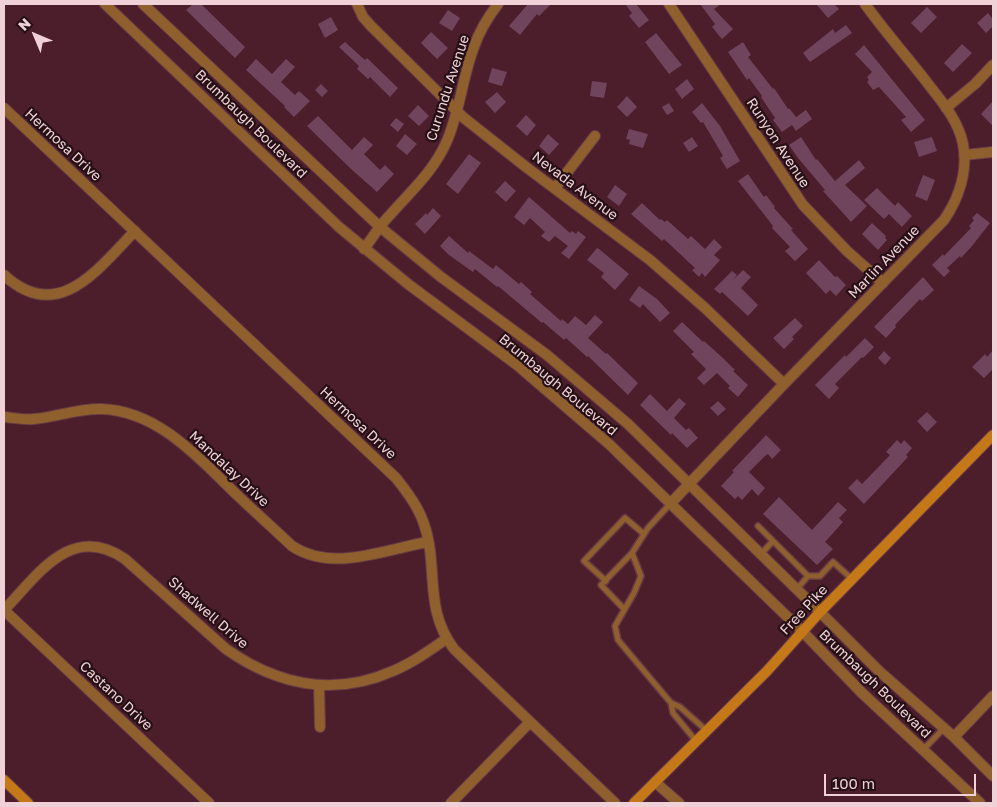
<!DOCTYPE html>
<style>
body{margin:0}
#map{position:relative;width:997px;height:807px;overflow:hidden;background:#4c1d2a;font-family:"Golos Text",sans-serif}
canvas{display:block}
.frame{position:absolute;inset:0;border:5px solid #f0d1d7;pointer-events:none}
.north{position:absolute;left:10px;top:10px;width:50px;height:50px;-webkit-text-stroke:4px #251015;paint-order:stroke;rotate:315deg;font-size:14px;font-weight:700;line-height:20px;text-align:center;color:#f0d1d7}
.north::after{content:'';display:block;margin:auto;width:18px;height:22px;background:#f0d1d7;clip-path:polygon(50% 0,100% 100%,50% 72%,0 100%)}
.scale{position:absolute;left:824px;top:774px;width:152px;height:22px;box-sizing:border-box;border:2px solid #f0d1d7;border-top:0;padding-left:6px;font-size:15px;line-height:18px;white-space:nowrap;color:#f0d1d7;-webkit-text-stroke:4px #251015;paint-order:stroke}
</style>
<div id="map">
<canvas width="997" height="807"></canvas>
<div class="frame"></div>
<div class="north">N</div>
<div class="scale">100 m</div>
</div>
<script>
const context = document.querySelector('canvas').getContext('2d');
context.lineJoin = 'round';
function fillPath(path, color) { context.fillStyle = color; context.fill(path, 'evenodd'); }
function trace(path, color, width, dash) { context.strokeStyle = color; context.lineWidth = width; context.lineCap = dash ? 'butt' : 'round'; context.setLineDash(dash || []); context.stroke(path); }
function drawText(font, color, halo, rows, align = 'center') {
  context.font = font + ' "Golos Text",sans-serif'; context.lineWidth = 4.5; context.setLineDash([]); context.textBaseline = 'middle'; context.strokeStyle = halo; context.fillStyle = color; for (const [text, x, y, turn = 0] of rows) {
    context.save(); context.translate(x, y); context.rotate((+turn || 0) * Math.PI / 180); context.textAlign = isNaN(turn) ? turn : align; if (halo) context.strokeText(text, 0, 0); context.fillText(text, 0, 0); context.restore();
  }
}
const building = new Path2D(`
 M193 4H201L245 47 235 58 186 10Z
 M528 4H551L539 16 537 14 520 35 509 26Z
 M625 4H636L649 20 639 28 629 16 632 13Z
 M700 4H721L714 9 733 29 722 39 712 27 715 24Z
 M816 4H834L839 9 828 18Z
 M927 7 937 17 921 33 911 23Z
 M448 10 460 18 452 31 439 23Z
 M988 13 993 19V26L986 33 977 23Z
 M331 17 338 30 325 38 318 24Z
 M846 25 852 33 810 62 803 53 833 29 835 33Z
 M431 32 448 48 437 59 421 43Z
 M656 33 682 65 669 74 645 42Z
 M345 42 365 60 367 58 398 88 390 97 370 77 368 79 357 69 359 66 339 47Z
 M743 42 751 55 748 57 773 89 774 88 788 109 789 108 796 117 806 110 812 119 796 131 792 125 782 132 773 120 775 118 761 97 762 96 749 78 747 80 728 52Z
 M962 44 972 53 953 72 944 63Z
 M864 45 925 120 911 132 901 120 906 117 879 87 873 90 867 82 869 80 867 77 872 72 855 54Z
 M256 59 272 74 286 59 295 67 281 82 295 95 299 91 310 101 294 117 284 107 285 106 246 70Z
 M492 68 507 72 502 86 488 82Z
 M687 79 694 89 682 99 675 89Z
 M592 81 607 83 604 98 590 96Z
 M321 84 328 91 322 97 315 90Z
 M497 92 506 102 495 113 485 102Z
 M627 96 637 107 627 117 617 107Z
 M993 101V126L981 114Z
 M669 103 674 111 667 115 662 107Z
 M702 103 720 126 740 161 727 169 720 158 723 156 703 122 701 123 692 112Z
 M418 105 429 116 419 126 408 116Z
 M526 115 536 125 527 136 516 126Z
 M318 116 352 150 364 137 373 145 364 154 380 170 385 165 394 174 377 192 351 169 307 126Z
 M396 118 404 124 398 132 390 125Z
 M629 129 648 134 643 148 629 144 630 140 626 139Z
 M405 134 417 144 407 155 396 146Z
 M548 134 559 144 549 155 539 146Z
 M692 137 698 146 689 152 683 143Z
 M801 137 816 160 817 159 835 181 859 160 865 168 845 185 867 206 851 222 823 191 825 190 798 158 789 145Z
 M932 137 937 151 919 157 914 142Z
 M469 154 481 163 458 194 446 184Z
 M748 174 764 197 766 195 775 207 774 208 793 229 791 230 808 249 795 261 785 251 790 247 772 228 773 226 738 181Z
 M923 175 935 180 927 201 915 196Z
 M505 181 516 191 506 202 495 192Z
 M615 185 627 194 619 206 607 197Z
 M877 188 895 206 898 202 912 216 902 227 889 214 884 219 864 200Z
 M529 197 570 233 572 231 576 234 578 231 586 237 569 259 561 253 568 246 555 236 549 242 541 236 545 232 530 218 524 225 514 217Z
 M642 203 660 220 661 219 665 222 667 220 688 239 691 236 705 249 714 239 722 247 714 255 720 260 705 277 702 273 699 277 692 270 695 268 664 239 662 241 631 214Z
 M433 208 441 216 425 234 415 224 426 213 427 215Z
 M977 213 990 223 972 246 961 258 960 256 947 268 950 271 944 277 932 265 943 254 944 256 971 228 969 226 974 220 972 218Z
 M872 223 886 236 885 238 887 240 878 250 862 234Z
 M449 236 468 253 469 251 493 269 496 265 519 284 521 282 532 292 530 294 561 321 562 319 568 324 575 316 586 325 595 315 603 322 588 338 606 354 607 353 638 383 628 395 588 356 587 357 566 338 564 340 543 322 542 323 498 286 497 287 475 269 473 272 449 255 440 246Z
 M597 248 599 249 629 274 615 290 601 277 604 273 587 260Z
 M819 260 835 277 837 276 846 285 836 296 830 290 826 294 806 273Z
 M743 270 751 277 741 288 758 305 748 316 722 292 720 294 714 289 732 271 737 275 733 280Z
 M923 277 934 290 922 301 920 299 895 325 896 327 886 338 874 327Z
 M639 286 657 299 670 313 660 322 643 304 640 308 629 300Z
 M795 318 803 326 792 337 794 339 784 349 773 338Z
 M682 322 703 342 704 341 724 359 735 370 733 371 748 385 738 397 728 388 730 386 717 373 704 385 697 378 706 369 691 354 694 352 673 331Z
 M865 338 874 347 863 358 862 357 835 384 839 388 829 399 815 385 845 355 846 357Z
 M993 350V369L984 378 972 367 985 354 987 357Z
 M884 351 891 358 885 365 878 358Z
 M650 394 667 411 679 398 686 404 674 418 686 430 689 428 698 438 687 448 672 433 671 435 640 405Z
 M718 401 726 409 718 416 710 408Z
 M927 412 937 422 927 432 917 421Z
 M766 435 781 450 772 459 768 454 765 456 749 472 765 488 758 496 752 489 742 500 738 496 735 499 721 486 734 472 732 471Z
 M897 440 901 444 904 440 912 448 906 455 908 457 864 504 848 488 857 479 862 484 890 455 886 452Z
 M779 497 812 530 838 502 847 510 839 518 843 522 825 542 833 549 817 565 763 514Z`);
const lane = new Path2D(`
 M670 504 648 528 632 553 641 576 634 593 615 626 618 640 671 703
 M758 526 773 541
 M761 554 773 541 808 576 797 589
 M808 576H820L833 562 852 579
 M606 581 584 561 625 518 644 534
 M624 609 601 585 632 553
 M696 741 673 713 671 703 680 707 707 731
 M923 750 944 728`);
const street = new Path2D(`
 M105 4 339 227 408 284 517 365 609 444 802 631 861 692 980 803
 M143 4 380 227 441 277 547 355 628 424 820 612 879 671 954 737 993 776
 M357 4 363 17 371 26 464 118 526 167 650 260 705 308 784 384
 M669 4 803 205 847 251 883 283
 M4 108 396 478C407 492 418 506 424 524 439 567 423 608 454 649L615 803
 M946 108 975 84 993 65
 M964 155 993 152
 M555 188 595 136
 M364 249C373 237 380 225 390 215 410 192 433 172 446 143 460 112 462 78 474 47 479 32 488 17 498 4
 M4 275C58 325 98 269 135 231
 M4 417C14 418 24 420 34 419 57 417 79 408 102 409 158 411 199 458 236 494 255 512 274 529 292 546 333 573 385 549 428 542
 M670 504 784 384 944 220C959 198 968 171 963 144 958 118 937 96 922 76 903 52 883 29 865 4
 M4 610C38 575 71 522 125 559L226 649C277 685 334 697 393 671 412 663 429 651 446 639
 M4 610 209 803
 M319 685 320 727
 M954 737 993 696
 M655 782 679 803
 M451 803 530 722`);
const secondary = new Path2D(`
 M4 780 28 803
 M634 803 767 671 820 612 993 435`);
const streetNames = [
 ["Curundu Avenue",448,88,-72],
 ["Brumbaugh Boulevard",251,124,44],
 ["Runyon Avenue",778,143,57],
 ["Hermosa Drive",63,145,43],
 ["Nevada Avenue",575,186,37],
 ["Marlin Avenue",884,262,-46],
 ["Brumbaugh Boulevard",558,385,40],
 ["Hermosa Drive",358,423,43],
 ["Mandalay Drive",229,469,43],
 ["Free Pike",804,610,-47],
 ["Shadwell Drive",208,613,41],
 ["Brumbaugh Boulevard",875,684,44],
 ["Castano Drive",116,696,43]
];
fillPath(building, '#71445e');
trace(lane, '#663a46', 8);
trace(street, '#663a46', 12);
trace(secondary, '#663a46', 12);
trace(lane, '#8f5f2d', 5);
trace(street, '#8f5f2d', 10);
trace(secondary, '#c57818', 10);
drawText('14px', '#f0d1d7', '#251015', streetNames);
</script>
